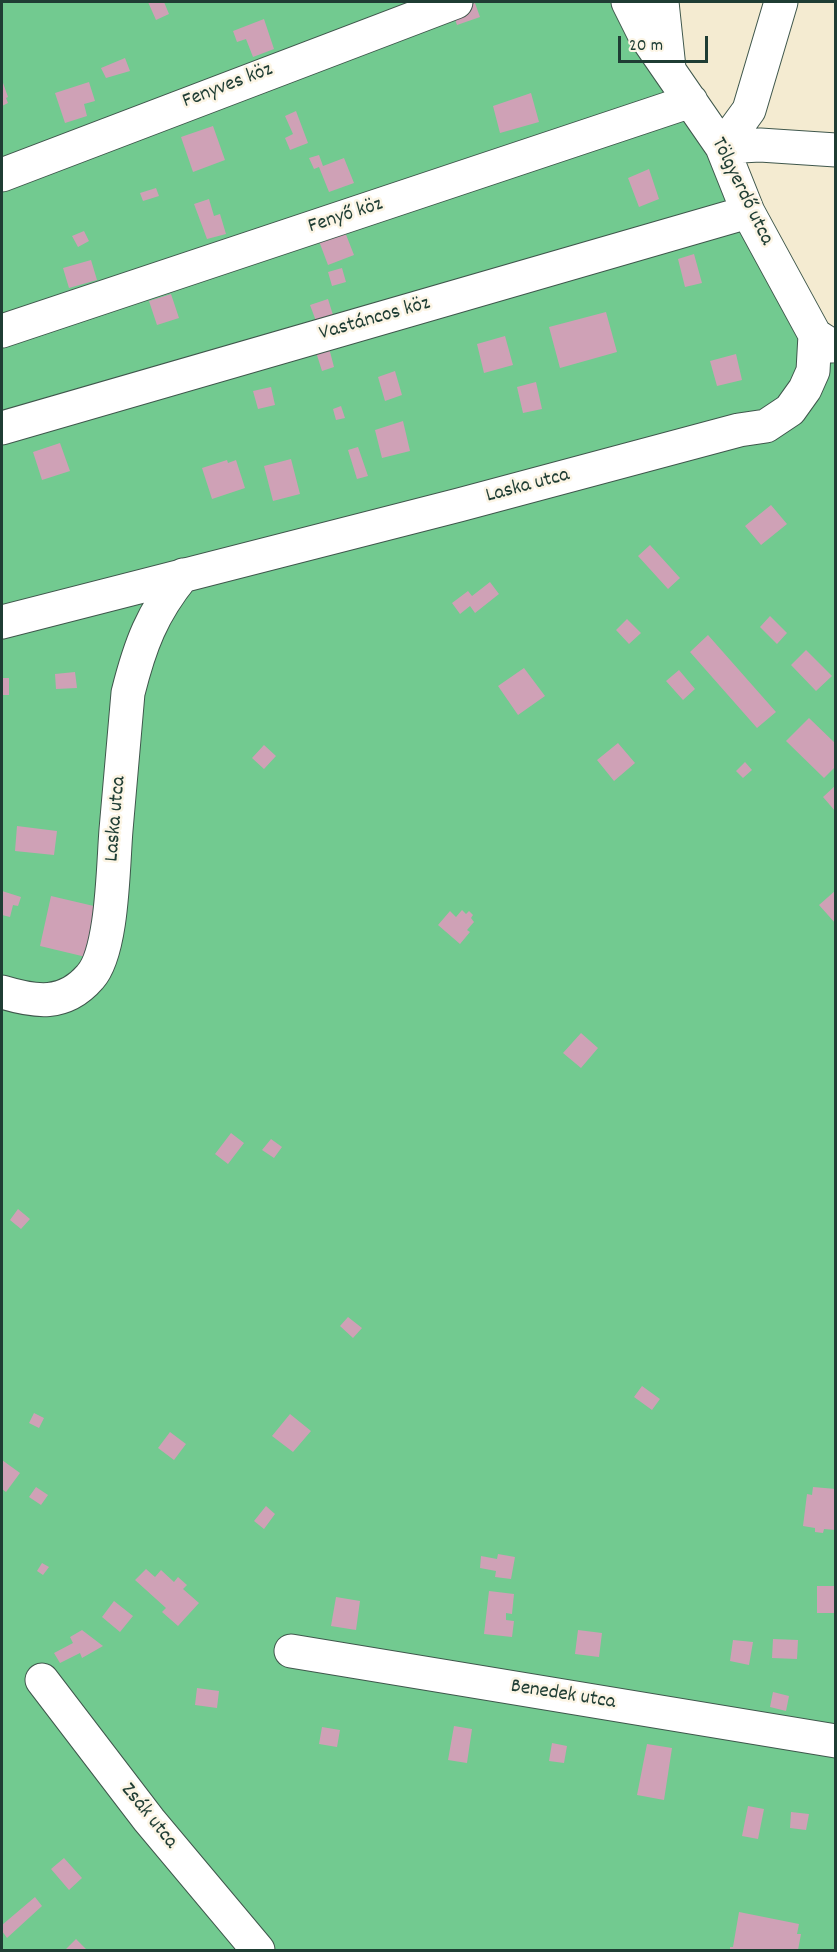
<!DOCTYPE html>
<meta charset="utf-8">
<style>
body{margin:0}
#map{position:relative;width:837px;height:1952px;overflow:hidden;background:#f4ebd1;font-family:Dekko,sans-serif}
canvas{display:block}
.frame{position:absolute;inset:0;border:3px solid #1f3d34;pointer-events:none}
.scale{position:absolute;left:618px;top:36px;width:90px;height:27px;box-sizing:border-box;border:3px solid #1f3d34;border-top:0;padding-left:8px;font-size:18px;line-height:21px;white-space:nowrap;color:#1f3d34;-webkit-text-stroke:4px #fcf5e5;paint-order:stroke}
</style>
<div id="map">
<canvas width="837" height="1952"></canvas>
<div class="frame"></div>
<div class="scale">20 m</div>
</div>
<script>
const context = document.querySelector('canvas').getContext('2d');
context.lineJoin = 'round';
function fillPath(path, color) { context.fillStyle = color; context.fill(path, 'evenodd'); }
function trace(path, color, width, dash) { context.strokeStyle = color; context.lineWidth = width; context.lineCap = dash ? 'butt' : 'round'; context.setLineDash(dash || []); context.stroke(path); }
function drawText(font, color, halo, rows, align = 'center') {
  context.font = font + ' Dekko,sans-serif'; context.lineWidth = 5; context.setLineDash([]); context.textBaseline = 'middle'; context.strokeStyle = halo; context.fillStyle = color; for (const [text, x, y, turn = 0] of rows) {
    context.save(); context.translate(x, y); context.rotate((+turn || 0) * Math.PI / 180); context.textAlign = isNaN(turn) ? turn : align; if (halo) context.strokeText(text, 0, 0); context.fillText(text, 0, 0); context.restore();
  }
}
const green = new Path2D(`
 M2 2H628L835 349V1950H2Z`);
const building = new Path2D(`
 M148 2H164L169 14 156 20Z
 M475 3 480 17 457 25 452 11Z
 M264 19 274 49 253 57 246 39 237 42 233 31Z
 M125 58 130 71 106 78 101 68Z
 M2 80 8 97 6 98 8 103 2 106Z
 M89 82 95 101 84 104 87 116 65 123 55 93Z
 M531 93 539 122 500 133 493 106Z
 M296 111 308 143 290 150 285 138 293 134 285 116Z
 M213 126 225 160 193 172 181 137Z
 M319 155 323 166 344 158 354 183 329 192 319 167 314 169 309 158Z
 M649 169 659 199 639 207 628 178Z
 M156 188 159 196 143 201 140 193Z
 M209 199 214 216 220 214 226 234 207 239 194 204Z
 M84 231 89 241 78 247 72 236Z
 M345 232 354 255 328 265 319 241Z
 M694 254 702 283 685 287 678 259Z
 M91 260 97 280 69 288 63 268Z
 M342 268 346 282 332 286 328 272Z
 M171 294 179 318 157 325 149 301Z
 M328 299 333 315 316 321 310 305Z
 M606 312 617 352 560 368 549 327Z
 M505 336 513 365 484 373 477 344Z
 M329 348 334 367 322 371 316 352Z
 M736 354 742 380 717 386 710 361Z
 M395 371 402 395 385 401 378 377Z
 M536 382 542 409 523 413 517 387Z
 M271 387 275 405 258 409 253 391Z
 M341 406 345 418 336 420 333 409Z
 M403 421 410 451 382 458 375 430Z
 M60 443 70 471 42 480 33 452Z
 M358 447 368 476 357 479 348 450Z
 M291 459 300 494 273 501 264 466Z
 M227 460 228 463 236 460 245 488 212 499 202 468Z
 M771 505 787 524 761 545 745 526Z
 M650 545 680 578 668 589 638 556Z
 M490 582 499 594 475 613 470 606 460 614 452 603 468 591 472 596Z
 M770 616 787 633 777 644 760 627Z
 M627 619 641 633 629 644 616 630Z
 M708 635 776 712 757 728 690 652Z
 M806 650 832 676 816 691 791 665Z
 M524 668 545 696 518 715 498 686Z
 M679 670 695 689 683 700 666 681Z
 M75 672 77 688 56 689 55 674Z
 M2 678H9V695H2Z
 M809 718 836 744V766L824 778 786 741Z
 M618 743 635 763 614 781 597 760Z
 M264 745 276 756 264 769 252 758Z
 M745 762 752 770 743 778 736 771Z
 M836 785V812L823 797Z
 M17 826 57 831 54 855 15 851Z
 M836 890V924L819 905Z
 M2 891 21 897 18 906 13 905 10 917 2 915Z
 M51 896 98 907 86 957 40 946Z
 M462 910 466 914 469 911 473 915 471 918 474 922 467 930 470 932 460 944 438 925 450 911 456 917Z
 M581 1033 598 1048 581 1068 563 1053Z
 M231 1133 244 1143 228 1164 215 1154Z
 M271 1139 282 1147 274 1158 262 1150Z
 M18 1209 30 1219 21 1229 10 1220Z
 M348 1317 362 1328 353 1338 340 1326Z
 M642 1386 660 1399 652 1410 634 1397Z
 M34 1413 44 1418 39 1428 29 1423Z
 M290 1414 311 1431 293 1452 272 1436Z
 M170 1432 186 1444 174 1460 158 1448Z
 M2 1460 20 1473 6 1492 2 1489Z
 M36 1487 48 1495 41 1505 29 1497Z
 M813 1487 836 1489V1530L824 1529 823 1533 815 1532V1528L803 1526 807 1494 812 1495Z
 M266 1506 275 1514 264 1529 254 1521Z
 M498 1554 515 1557 511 1579 495 1577 496 1571 480 1568 481 1556 497 1559Z
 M42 1563 49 1567 43 1575 37 1571Z
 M146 1569 155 1577 161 1570 174 1582 178 1577 187 1585 183 1589 199 1603 178 1626 162 1612 166 1608 135 1580Z
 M817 1586H836L835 1613H817Z
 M489 1591 514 1594 512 1614 506 1613V1620L514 1621 512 1637 484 1634Z
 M336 1597 360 1601 356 1630 331 1626Z
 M114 1601 133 1616 120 1632 102 1617Z
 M82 1630 103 1646 82 1658 80 1653 60 1663 54 1653 73 1643 70 1637Z
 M578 1630 602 1633 599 1657 575 1654Z
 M773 1639 798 1640 797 1659 772 1658Z
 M733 1640 753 1642 749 1665 730 1661Z
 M197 1688 219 1691 217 1708 195 1705Z
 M773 1692 789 1696 786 1711 770 1707Z
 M454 1726 472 1729 467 1763 448 1760Z
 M322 1727 340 1730 337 1747 319 1744Z
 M552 1743 567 1746 564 1763 549 1761Z
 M647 1744 672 1748 664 1800 637 1795Z
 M748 1806 764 1809 758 1839 742 1836Z
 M791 1812 809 1814 806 1830 790 1828Z
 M64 1858 82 1878 69 1890 51 1869Z
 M35 1897 42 1906 7 1938 2 1931V1925Z
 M739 1912 799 1924 797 1934H801L798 1950H730V1947H733Z
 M76 1939 87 1950H65Z`);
const minor = new Path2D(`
 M628 2 644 34 722 147 748 212 815 335 832 346
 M662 2 669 68
 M722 147 749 110 781 2
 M722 147 760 145 836 150
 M2 175 456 2
 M2 331 691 101
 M2 428 748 212
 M2 622 459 505 739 430 766 426 790 410 805 389 813 371 815 335
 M2 992C35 1002 64 1007 90 977 113 952 113 865 116 830 120 784 124 739 128 693 140 645 152 613 183 575
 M291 1651 836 1741
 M42 1680 149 1820 258 1950`);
const streetNames = [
 ["Fenyves köz",228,87,-21],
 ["Tölgyerdő utca",741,192,64],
 ["Fenyő köz",346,217,-18],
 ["Vastáncos köz",375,320,-16],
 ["Laska utca",528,487,-15],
 ["Laska utca",117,819,-85],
 ["Benedek utca",563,1696,9],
 ["Zsák utca",148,1817,51]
];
fillPath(green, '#72ca90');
fillPath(building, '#cfa1b6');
trace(minor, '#3f574c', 35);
trace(minor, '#fff', 33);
drawText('21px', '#1f3d34', '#fcf5e5', streetNames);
</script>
